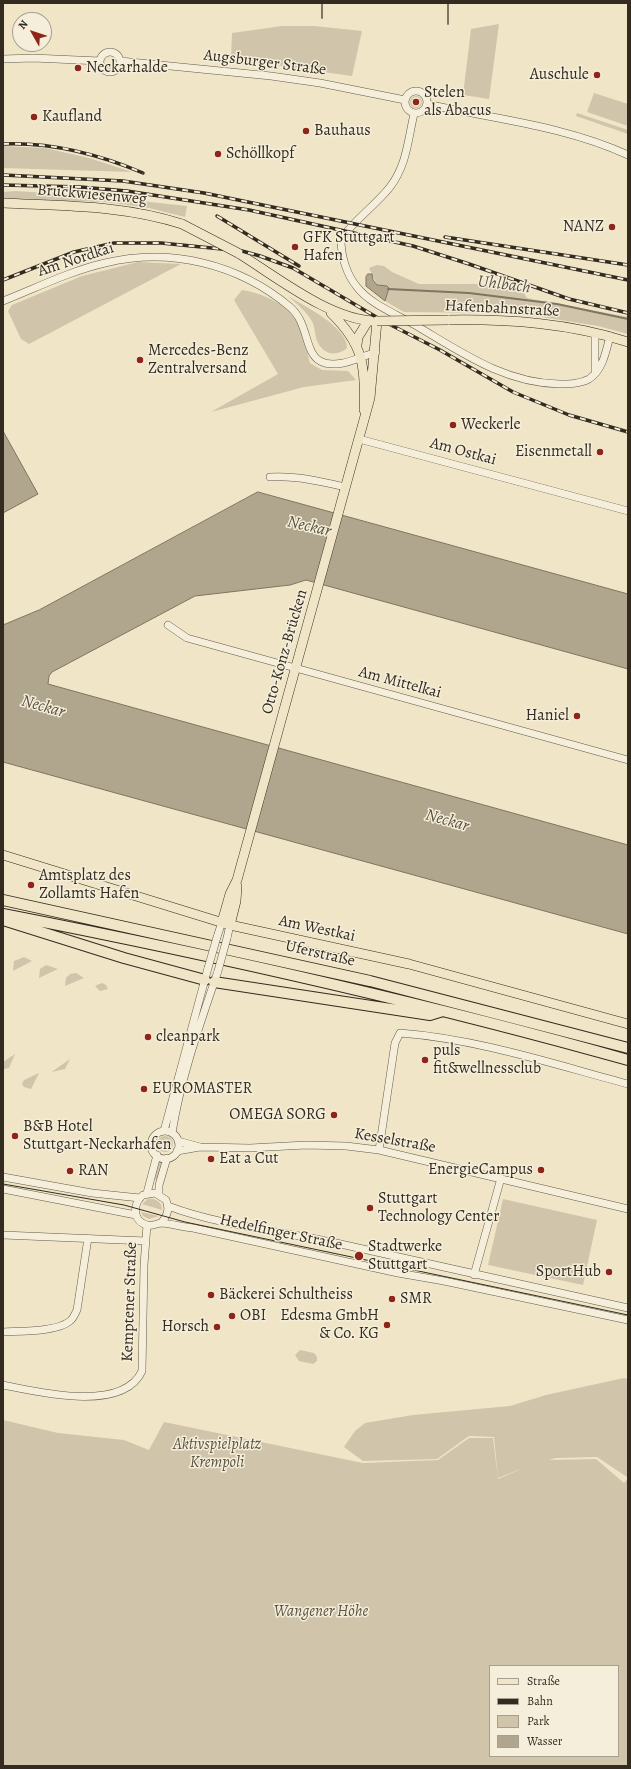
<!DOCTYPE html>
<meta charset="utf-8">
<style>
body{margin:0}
#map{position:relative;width:631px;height:1769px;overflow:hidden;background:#f0e5c6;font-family:Alegreya,serif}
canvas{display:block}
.frame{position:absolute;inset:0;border:4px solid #332b20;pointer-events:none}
.legend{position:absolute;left:489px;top:1665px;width:130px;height:92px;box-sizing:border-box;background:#f5eeda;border:1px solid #a7a090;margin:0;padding:5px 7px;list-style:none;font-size:12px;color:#332b20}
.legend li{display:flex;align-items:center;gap:8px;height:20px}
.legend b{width:20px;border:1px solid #a7a090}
.north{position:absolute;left:12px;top:12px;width:40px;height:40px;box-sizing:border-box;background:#f5eeda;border:1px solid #a7a090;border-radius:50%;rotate:309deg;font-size:11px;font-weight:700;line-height:16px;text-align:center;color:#332b20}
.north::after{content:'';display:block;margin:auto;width:14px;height:18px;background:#8f2418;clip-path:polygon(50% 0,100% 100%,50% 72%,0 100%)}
</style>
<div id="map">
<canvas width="631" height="1769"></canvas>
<div class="frame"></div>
<ul class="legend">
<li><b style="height:5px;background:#f0e5c6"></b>Straße</li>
<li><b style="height:5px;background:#332b20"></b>Bahn</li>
<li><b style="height:11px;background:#d0c5aa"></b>Park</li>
<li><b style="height:11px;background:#b0a68e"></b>Wasser</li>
</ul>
<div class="north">N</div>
</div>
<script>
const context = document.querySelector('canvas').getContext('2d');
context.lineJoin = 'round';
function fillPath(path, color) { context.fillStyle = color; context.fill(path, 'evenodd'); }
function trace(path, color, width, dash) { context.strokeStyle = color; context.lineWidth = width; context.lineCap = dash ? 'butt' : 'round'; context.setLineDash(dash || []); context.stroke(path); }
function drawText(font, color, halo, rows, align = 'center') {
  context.font = font + ' Alegreya,serif'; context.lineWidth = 3; context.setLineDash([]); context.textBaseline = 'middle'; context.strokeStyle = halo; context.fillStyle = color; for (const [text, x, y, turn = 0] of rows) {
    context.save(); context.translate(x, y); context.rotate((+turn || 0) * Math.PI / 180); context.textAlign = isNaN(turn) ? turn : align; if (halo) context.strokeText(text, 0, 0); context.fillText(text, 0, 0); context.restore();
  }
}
const green = new Path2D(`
 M499 24 489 99 463 95 471 29Z
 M282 26H314L362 31 352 76 231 59 232 33Z
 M594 93 628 104V126L587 112Z
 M410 102a6 6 0 1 1 12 0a6 6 0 1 1-12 0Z
 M577 113 628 130V134L576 116Z
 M3 146 45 148 89 158 132 172 3 168Z
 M15 191 84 195 187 206 185 217 149 208 106 202 3 199V192Z
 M138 262 181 264 29 344 21 339 8 311 12 305 82 276Z
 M377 265 384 266 392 272 419 284H480L524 293 527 298 628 317V334L598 326 529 315 498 313 404 312 385 301 388 293 387 286 377 285 369 268Z
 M242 290C262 293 286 304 298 321 304 329 307 352 310 363L322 370 348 371 356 380 304 387 211 412 278 374 234 300Z
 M288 296C304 306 348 327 347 348 337 357 323 355 317 341 315 336 315 329 313 323 307 312 297 304 288 296Z
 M24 957 32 961 13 971 14 961Z
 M46 965 58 969 39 978 40 969Z
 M76 973 84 978 65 986 66 978 70 974Z
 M102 983 106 985 108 989 100 991 95 986Z
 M15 1054 9 1068 3 1069V1062Z
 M70 1059 65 1069 52 1072 53 1071Z
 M39 1073 31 1089 24 1087 22 1084 24 1080Z
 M157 1144a8 8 0 1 1 16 0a8 8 0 1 1-16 0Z
 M159 1160H163L157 1180 153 1178Z
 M148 1199C156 1198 162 1202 162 1210L142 1204Z
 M503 1199 597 1220 583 1285 488 1265Z
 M141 1212 159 1216 149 1219 143 1216Z
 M300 1350 314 1353 317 1357V1361L313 1364 299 1361 295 1355Z
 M624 1378 628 1379 627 1477 597 1457 556 1458 549 1460 596 1459 624 1483 628 1478V1766H3V1420L58 1433 124 1440 149 1450 164 1422 363 1463 438 1460 469 1438H493L498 1479 526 1467 498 1478 494 1437 469 1436 437 1459 363 1461 344 1447 355 1431 365 1423 413 1415 510 1406 546 1395ZM490 1666H618V1756H490Z`);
const water = new Path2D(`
 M368 274H372L373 280 377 285 387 286 389 288 385 301 366 286V277Z
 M3 431 38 494 3 513Z
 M258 492 628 594V669L306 580 290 585 195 596 52 672 49 676 48 684 628 845V934L3 762V625L39 610Z`);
const stream = new Path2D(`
 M322 3V18
 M448 24V3
 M388 289 469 293 557 304 628 319`);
const minor = new Path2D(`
 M100 62a10 10 0 1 1 20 0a10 10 0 1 1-20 0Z
 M3 59 33 58 100 61
 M120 61 271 76 320 83 405 100
 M405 102a11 11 0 1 1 22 0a11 11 0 1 1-22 0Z
 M427 104C494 119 565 126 628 155
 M414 114C408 139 407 165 390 187 375 206 355 219 341 239 341 255 346 274 357 287 370 304 396 314 415 325 461 352 504 383 559 384 569 384 580 384 589 379 603 370 606 351 610 336
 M3 301C36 288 70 271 105 263 170 247 239 264 290 307 309 323 304 352 320 361 336 370 360 357 376 352
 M595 333V371
 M359 439 628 511
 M270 477C296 475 321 482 346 487
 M168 625 187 638 628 760
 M217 937 222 922
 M227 938 230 925
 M164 1131 208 968
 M151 1145a14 14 0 1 1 28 0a14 14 0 1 1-28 0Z
 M172 1133C181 1077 200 1024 218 971
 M178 1141 200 1147
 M379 1150 395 1043 400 1033C478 1039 553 1064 628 1084
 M177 1151 200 1147 250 1148 306 1145 346 1146 379 1150 628 1209
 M3 1177 92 1193 140 1198
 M3 1189 136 1215
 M147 1193 157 1155
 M159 1194V1185L167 1158
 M168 1206C221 1226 281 1231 336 1243 434 1264 530 1287 628 1308
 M161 1223C167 1216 170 1210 166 1200L155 1193 143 1195C133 1203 132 1221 147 1225 152 1227 157 1223 162 1223 172 1224 183 1227 193 1228L398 1273 444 1281 628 1320
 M3 1235 146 1241
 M474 1275 501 1178
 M3 1332C20 1331 57 1332 70 1321 73 1319 75 1314 77 1310L88 1238
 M3 1385C38 1392 123 1413 142 1371L144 1265 147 1225`);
const major = new Path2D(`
 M3 203C64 206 124 205 182 224
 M331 313C363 344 366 366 364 410
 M448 320C509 319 569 323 628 342
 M357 345 358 337 368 321
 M3 855 230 925 409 964 628 1024
 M222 922 230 894 237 880 370 398 377 321C331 321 277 277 238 253
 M230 925 236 901 237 886`);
const highway = new Path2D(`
 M3 900 370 981 628 1048
 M3 914C213 955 422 1002 628 1060
 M3 920 124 958 205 980
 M214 982 430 1015 443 1011`);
const tram = new Path2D(`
 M3 1184 124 1205 185 1222 628 1315`);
const rail = new Path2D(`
 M3 144C52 142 98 154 143 173
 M3 175 123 181 204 193 628 280
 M3 185 80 187 127 191 249 210 413 246 469 264 569 299 628 313
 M217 216 299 266
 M445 237 628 265
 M3 280 74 252 114 243H161L242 251 260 256 293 268 383 321 440 350 513 392 569 415 628 432`);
const minorBridge = new Path2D(`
 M208 968 217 937
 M218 971 227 938`);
const majorBridge = new Path2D(`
 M182 224 238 253
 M377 321 448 320`);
const markers = [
 [78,68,4,"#8f2418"],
 [597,75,4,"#8f2418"],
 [416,102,4,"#8f2418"],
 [34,117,4,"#8f2418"],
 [306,131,4,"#8f2418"],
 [218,154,4,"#8f2418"],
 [612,227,4,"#8f2418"],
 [295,247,4,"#8f2418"],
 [140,360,4,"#8f2418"],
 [453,425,4,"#8f2418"],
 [600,452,4,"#8f2418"],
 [577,716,4,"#8f2418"],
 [31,885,4,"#8f2418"],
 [148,1037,4,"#8f2418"],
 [425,1060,4,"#8f2418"],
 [144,1089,4,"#8f2418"],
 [334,1115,4,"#8f2418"],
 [15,1136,4,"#8f2418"],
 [211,1159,4,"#8f2418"],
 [541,1170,4,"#8f2418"],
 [70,1171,4,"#8f2418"],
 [370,1208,4,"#8f2418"],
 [359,1256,5,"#8f2418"],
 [609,1272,4,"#8f2418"],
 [211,1295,4,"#8f2418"],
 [392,1299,4,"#8f2418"],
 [232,1316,4,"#8f2418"],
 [387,1325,4,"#8f2418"],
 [217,1327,4,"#8f2418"]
];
const streetNames = [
 ["Augsburger Straße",265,63,7],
 ["Bruckwiesenweg",92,195,5],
 ["Am Nordkai",76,260,-18],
 ["Hafenbahnstraße",502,309,3],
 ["Am Ostkai",463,452,15],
 ["Otto-Konz-Brücken",285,652,-74],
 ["Am Mittelkai",400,683,15],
 ["Am Westkai",317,929,12],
 ["Uferstraße",320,954,13],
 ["Kesselstraße",395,1141,10],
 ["Hedelfinger Straße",281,1233,12],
 ["Kemptener Straße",130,1302,-88]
];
const poiNames = [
 ["Neckarhalde",86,68],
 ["Auschule",589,75,"right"],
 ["Stelen",424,93],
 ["als Abacus",424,111],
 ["Kaufland",42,117],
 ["Bauhaus",314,131],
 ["Schöllkopf",226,154],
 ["NANZ",604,227,"right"],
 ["GFK Stuttgart",303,238],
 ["Hafen",303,256],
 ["Mercedes-Benz",148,351],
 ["Zentralversand",148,369],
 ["Weckerle",461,425],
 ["Eisenmetall",592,452,"right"],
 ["Haniel",569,716,"right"],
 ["Amtsplatz des",39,876],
 ["Zollamts Hafen",39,894],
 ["cleanpark",156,1037],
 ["puls",433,1051],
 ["fit&wellnessclub",433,1069],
 ["EUROMASTER",152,1089],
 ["OMEGA SORG",326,1115,"right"],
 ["B&B Hotel",23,1127],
 ["Stuttgart-Neckarhafen",23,1145],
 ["Eat a Cut",219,1159],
 ["EnergieCampus",533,1170,"right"],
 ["RAN",78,1171],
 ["Stuttgart",378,1199],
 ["Technology Center",378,1217],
 ["Stadtwerke",368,1247],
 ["Stuttgart",368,1265],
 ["SportHub",601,1272,"right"],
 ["Bäckerei Schultheiss",219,1295],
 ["SMR",400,1299],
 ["OBI",240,1316],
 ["Edesma GmbH",379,1316,"right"],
 ["& Co. KG",379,1334,"right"],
 ["Horsch",209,1327,"right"]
];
const parkNames = [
 ["Aktivspielplatz",217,1445],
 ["Krempoli",217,1463],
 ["Wangener Höhe",321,1612]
];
const waterNames = [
 ["Uhlbach",504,285,7],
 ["Neckar",309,527,13],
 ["Neckar",43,707,16],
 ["Neckar",447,821,16]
];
fillPath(green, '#d0c5aa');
fillPath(water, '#b0a68e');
trace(water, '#7e7562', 1);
trace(stream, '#7e7562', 2);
trace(minor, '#625a4a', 8);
trace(major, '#332b20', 10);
trace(highway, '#332b20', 12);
trace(minor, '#f5eeda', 7);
trace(major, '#f0e5c6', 9);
trace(highway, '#f0e5c6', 10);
trace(tram, '#332b20', 1);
trace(rail, '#332b20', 3.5);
trace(rail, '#f5eeda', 2, [6]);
trace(minorBridge, '#625a4a', 8, []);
trace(majorBridge, '#332b20', 10, []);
trace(minorBridge, '#f5eeda', 7);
trace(majorBridge, '#f0e5c6', 9);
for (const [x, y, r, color] of markers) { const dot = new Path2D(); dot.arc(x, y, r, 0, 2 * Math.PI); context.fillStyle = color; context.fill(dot); trace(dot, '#f5eeda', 1.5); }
drawText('16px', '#332b20', '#f5eeda', streetNames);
drawText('16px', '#332b20', '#f5eeda', poiNames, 'left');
drawText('italic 16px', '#5a5242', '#f5eeda', parkNames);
drawText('italic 17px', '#585041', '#f5eeda', waterNames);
</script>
